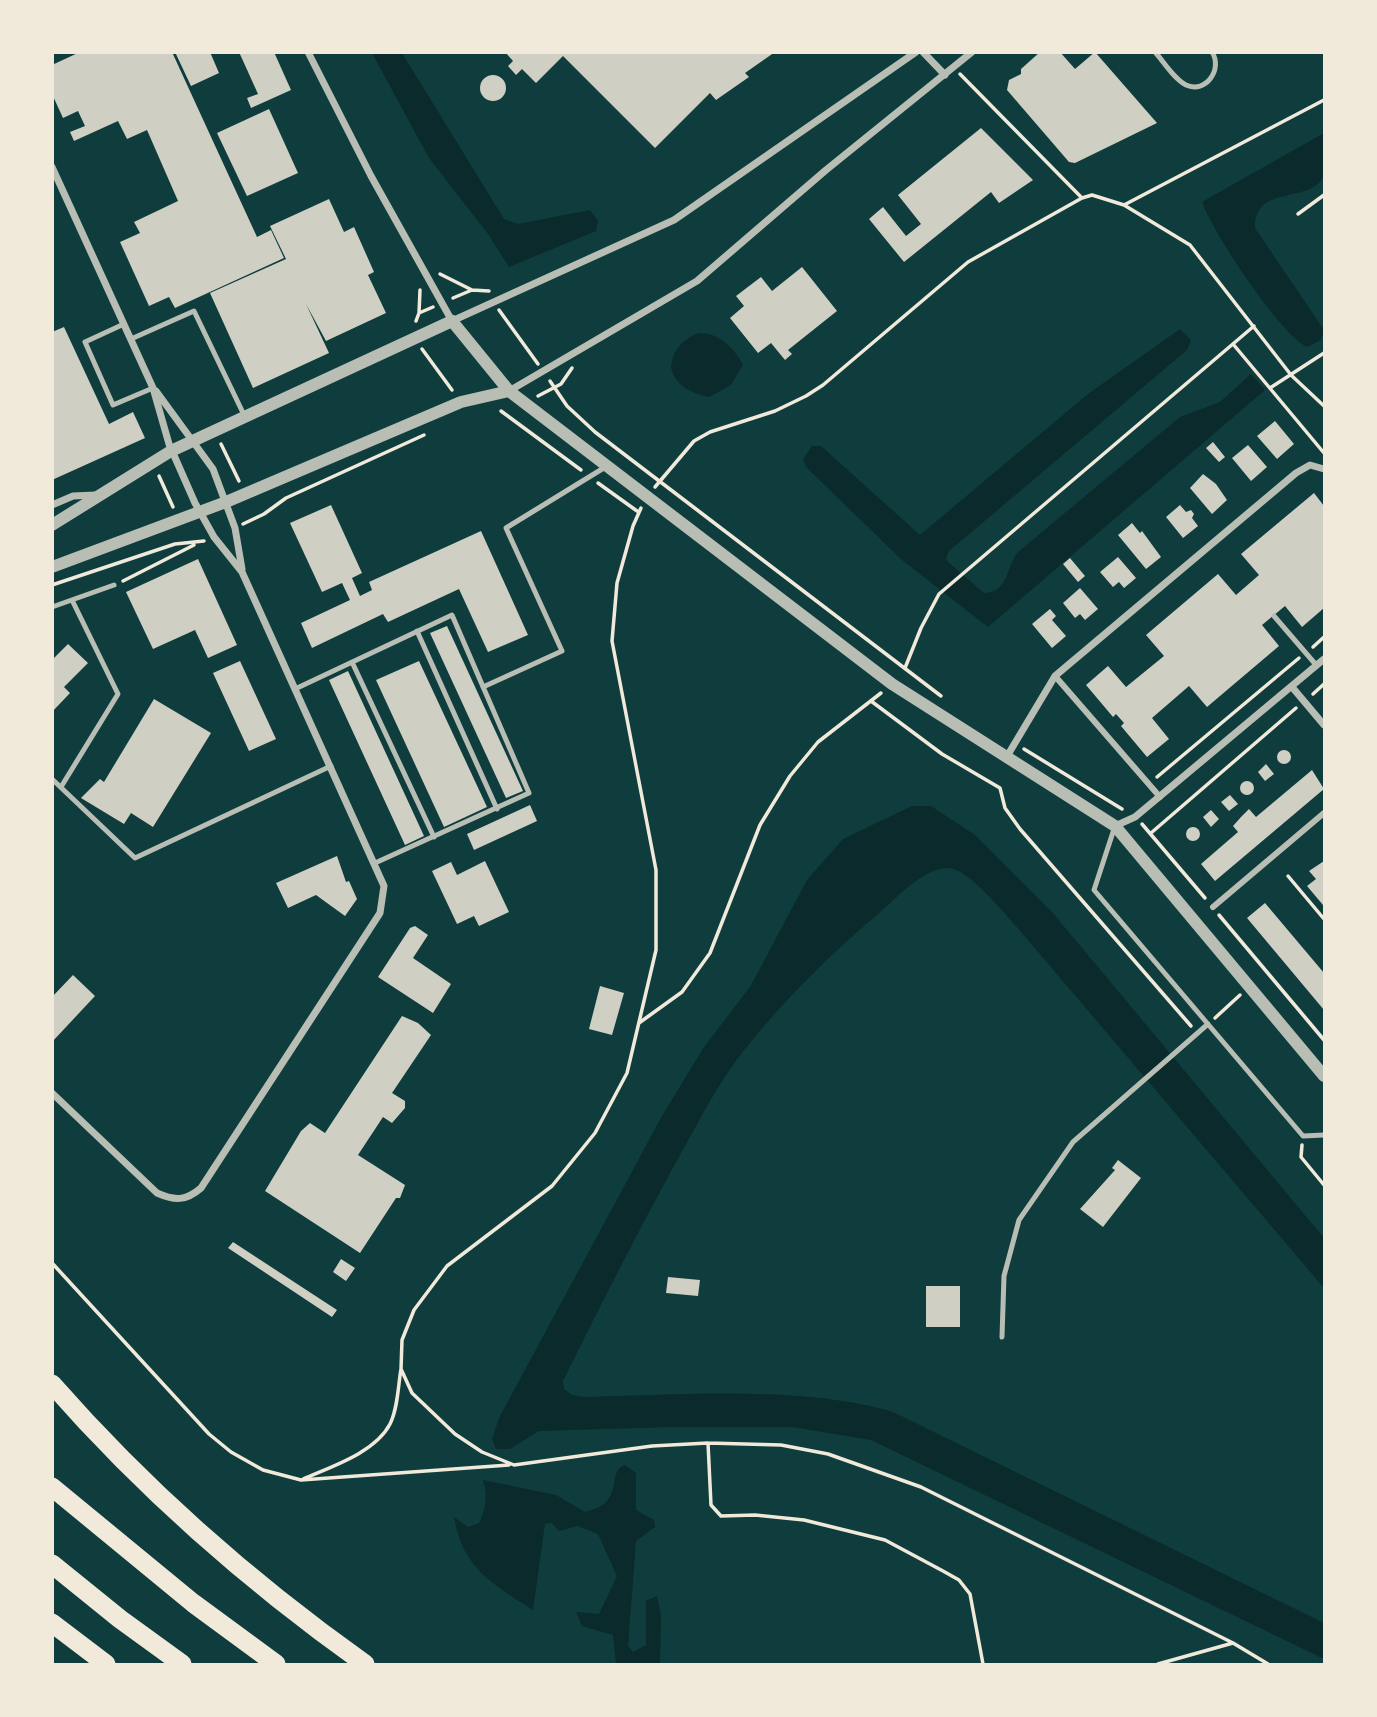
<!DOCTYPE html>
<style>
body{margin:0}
#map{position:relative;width:1377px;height:1717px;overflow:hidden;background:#0f3d3e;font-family:"DejaVu Sans",sans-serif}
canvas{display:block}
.frame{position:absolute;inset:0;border:54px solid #f1e9da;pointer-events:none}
</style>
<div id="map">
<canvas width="1377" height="1717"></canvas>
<div class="frame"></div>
</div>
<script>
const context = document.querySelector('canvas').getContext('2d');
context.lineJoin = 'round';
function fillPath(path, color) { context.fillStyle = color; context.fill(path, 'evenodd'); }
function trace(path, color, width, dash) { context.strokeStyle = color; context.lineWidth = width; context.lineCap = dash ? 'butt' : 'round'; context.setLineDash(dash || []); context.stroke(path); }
const water = new Path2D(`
 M372 53H402L504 219 518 224 590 210 598 221 596 231 509 267 488 234 429 158Z
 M1324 133C1325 145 1328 167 1323 177 1310 204 1254 184 1255 228L1324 330 1321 340 1307 347C1280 334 1213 233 1202 202Z
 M1180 329 1191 340 1187 350 949 551 946 558 948 562 984 593C1009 593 1006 566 1018 552L1180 417 1220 402 1251 374 1265 390 988 627 902 560 806 467 803 459 812 446H821L920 535 1088 394Z
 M699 333C720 333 734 348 743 365L731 385 709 397C692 393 676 387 671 368 672 351 683 338 699 333Z
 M912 806H931L975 835 1052 912 1324 1238V1288L1016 926C1002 911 968 868 948 868 921 869 897 898 878 914 827 957 782 1002 741 1054 715 1088 696 1127 675 1164 636 1235 599 1308 563 1381L564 1389 572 1395 584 1397C680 1395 802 1385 893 1412L1324 1623V1659L871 1440 792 1427H672L539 1431 510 1449H496L492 1439 499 1418 662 1116 704 1047 750 987 807 880 843 839Z
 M625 1465 636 1473V1510L654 1520 655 1527 636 1541 628 1646 633 1652 646 1645V1601L657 1596 661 1616 660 1664H616L613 1635 582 1626 576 1612 599 1614 617 1576 598 1534 577 1526 559 1531 552 1523 545 1524 533 1610C493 1584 462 1568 454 1517L468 1527 479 1523C486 1508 488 1497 483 1480L556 1495 585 1512C627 1503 605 1472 625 1465Z`);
const building = new Path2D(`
 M80 52H172L257 237 271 230 284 258 175 308 169 297 149 306 120 242 140 233 134 222 178 201 147 130 127 139 118 121 74 141 70 132 85 126 78 111 63 118 52 94V65Z
 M175 52H210L219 73 191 86Z
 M239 52H274L291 90 251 108 247 98 258 94Z
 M505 52H775L745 73 749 77 716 100 710 93 655 148 563 56 536 83 522 69 516 75 508 66 513 61Z
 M1040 52H1060L1075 69 1095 52 1157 123 1075 163 1069 162 1007 90 1009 80 1021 74V69Z
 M480 88a13 13 0 1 1 26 0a13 13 0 1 1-26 0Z
 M269 109 298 173 247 196 217 133Z
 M981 128 1033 180 999 203 991 192 904 262 869 219 883 207 906 236 921 224 898 195Z
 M329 199 344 232 354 227 374 272 368 275 386 313 326 341 306 304 329 353 253 388 210 293 286 259 270 226Z
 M802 267 837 311 788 350 792 354 785 360 771 343 758 353 730 318 744 306 736 296 761 277 772 291Z
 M64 327 109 424 133 412 145 438 52 480V332Z
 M1275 421 1294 444 1277 459 1257 436Z
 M1213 442 1225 457 1219 462 1206 448Z
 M1248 445 1267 467 1251 481 1232 458Z
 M1203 474 1216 484 1227 500 1212 514 1190 488Z
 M1314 493 1324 506V608L1302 627 1285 606 1262 625 1279 646 1207 707 1189 686 1152 718 1169 739 1147 757 1121 726 1124 723 1116 714 1113 717 1086 685 1108 666 1126 687 1164 656 1146 635 1218 574 1236 595 1259 575 1241 554Z
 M331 505 362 573 352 578 360 596 372 590 369 582 481 531 528 635 488 652 459 589 388 622 383 614 312 648 301 623 350 600 342 583 322 592 290 523Z
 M1180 505 1186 512 1191 510 1194 514 1192 518 1198 526 1183 538 1166 517Z
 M1132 523 1140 533 1142 531 1161 557 1146 569 1118 535Z
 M1118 557 1136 578 1124 588 1119 582 1113 587 1100 572Z
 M1070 558 1085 576 1078 582 1063 564Z
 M198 559 237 645 208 658 195 630 153 649 126 592Z
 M1080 588 1098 609 1085 620 1080 614 1075 618 1063 603Z
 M1050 609 1056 616 1052 620 1066 636 1052 648 1032 624Z
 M447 626 523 791 506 798 430 633Z
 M68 644 88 663 64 687 70 693 52 712V660Z
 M240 661 276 739 249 751 213 673Z
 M419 661 487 807 444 827 376 680Z
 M348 671 424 836 405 845 329 680Z
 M154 699 211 733 153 827 131 813 124 824 81 798 100 779 104 782Z
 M1277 757a7 7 0 1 1 14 0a7 7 0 1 1-14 0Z
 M1266 764 1274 774 1265 781 1258 772Z
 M1312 770 1324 789 1215 881 1201 864 1238 832 1233 826 1241 817 1249 809 1256 817Z
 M1240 788a7 7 0 1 1 14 0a7 7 0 1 1-14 0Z
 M1230 795 1238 804 1229 811 1221 802Z
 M530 805 537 821 474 850 467 834Z
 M1211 810 1219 819 1211 827 1203 817Z
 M1186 834a7 7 0 1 1 14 0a7 7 0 1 1-14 0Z
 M337 856 346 882 349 881 357 899 345 916 316 895 288 908 276 883Z
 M485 861 509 912 479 926 474 916 457 924 432 871 451 862 457 875Z
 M1324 861V903L1323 905 1307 886 1316 879 1309 871Z
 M1265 903 1324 973V1010L1247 918Z
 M415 926 428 935 413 958 451 984 433 1013 378 977 410 928Z
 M73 975 95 996 52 1042V997Z
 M600 986 624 993 612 1035 589 1029Z
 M402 1016 418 1023 431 1035 392 1093 405 1101V1108L392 1123 383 1117 358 1155 405 1185 400 1198H396L360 1253 265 1191 301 1131 310 1123 325 1133Z
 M1118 1160 1141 1178 1103 1227 1080 1209 1115 1170 1112 1168Z
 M233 1242 337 1310 332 1317 228 1248Z
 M341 1259 355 1268 346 1281 333 1272Z
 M668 1277 700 1280 698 1296 666 1293Z
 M926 1286H960V1327H926Z`);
const path = new Path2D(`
 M960 74 1082 198
 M1124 205 1190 245 1291 375 1324 406
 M1298 214 1324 195
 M440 274 472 290
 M453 298 472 290 489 291
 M499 310 538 364
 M419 313 420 290
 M416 321 419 313 433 307
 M1233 344 1324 453
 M422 349 452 390
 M550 381 567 406 595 432 941 696
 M1270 388 1324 353
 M538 396 561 384 572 368
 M501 411 581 470
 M221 444 239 481
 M159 476 173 507
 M598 483 637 511
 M655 487 694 441 710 432 775 411 806 396 823 385 968 262 1082 198 1092 195 1124 205 1324 100
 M641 508 633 526 617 583 612 641 656 870V950L627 1073 595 1133 552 1186 447 1266 414 1310 402 1340 401 1369 412 1393 455 1434 482 1452 514 1465 652 1446 708 1443 781 1445 828 1454 921 1487 1233 1643 1268 1664
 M243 524 264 514 286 498 424 435
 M123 581 194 545
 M52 585 175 544 204 541
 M1313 647 1324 637
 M905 668 921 628 939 594 1254 326
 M1313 694 1324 684
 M871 701 942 754 1000 788 1005 808 1020 829 1191 1026
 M1024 749 1122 809
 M1157 777 1299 658
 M1142 824 1205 898
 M1151 833 1296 708
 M1288 876 1324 919
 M1219 915 1324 1040
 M1215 1018 1240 995
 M639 1023 682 992 710 953 760 825 790 776 818 742 881 693
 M1302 1145 1301 1157 1324 1185
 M52 1263 209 1434 231 1452 263 1470 301 1480 509 1465
 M708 1443 711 1505 721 1516 755 1515 804 1520 885 1540 943 1571 959 1580 970 1594 983 1664
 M303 1479C330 1467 375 1453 390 1424 398 1408 398 1386 401 1369
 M1158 1664 1233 1643`);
const service = new Path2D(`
 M1155 52C1164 62 1174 79 1186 85 1206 94 1223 69 1212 52
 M124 324 85 342 113 405 153 388
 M131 339 194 311 245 417
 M52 607 114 585
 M1274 616 1317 666
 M417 631 497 809
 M352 662 434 837
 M483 687 562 651 506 528 607 466
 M295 689 452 615 529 793 375 863
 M52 779 135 858 331 766
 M61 787 118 694 72 600
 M1115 826 1094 890 1303 1136 1324 1135
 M1002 1337 1004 1276 1019 1220 1073 1142 1208 1024`);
const pedestrian = new Path2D(`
 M1055 676 1160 797
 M1213 907 1324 813`);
const minor = new Path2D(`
 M308 52 371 176 452 321 674 220 916 52
 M923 52 945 75
 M52 167 153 388 169 444 195 503 214 537 242 572 384 886 380 913 201 1188C186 1201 175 1201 157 1193L52 1093
 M156 391 213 469 235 528 242 569
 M509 391 697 281 826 170 972 52
 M52 505 73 496 96 495
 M1292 687 1324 725
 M1006 758 1055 676 1296 473 1310 465 1324 469
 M1115 826 1135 817 1324 659`);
const tertiary = new Path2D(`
 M52 525 171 451 452 321 509 391 892 684 1115 826 1324 1076
 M52 567 226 502 461 402 509 391`);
const motorway = new Path2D(`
 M52 1384C145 1490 251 1583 365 1664
 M52 1487 193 1603 276 1664
 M52 1564 120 1619 182 1664
 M52 1623 106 1664`);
fillPath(water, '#0a2a2b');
fillPath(building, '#cfcfc3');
trace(path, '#f1e9da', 3.5);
trace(service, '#b8beb3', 5);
trace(pedestrian, '#b8beb3', 6);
trace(minor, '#b8beb3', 7);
trace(tertiary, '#b8beb3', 12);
trace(motorway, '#f1e9da', 19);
</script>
